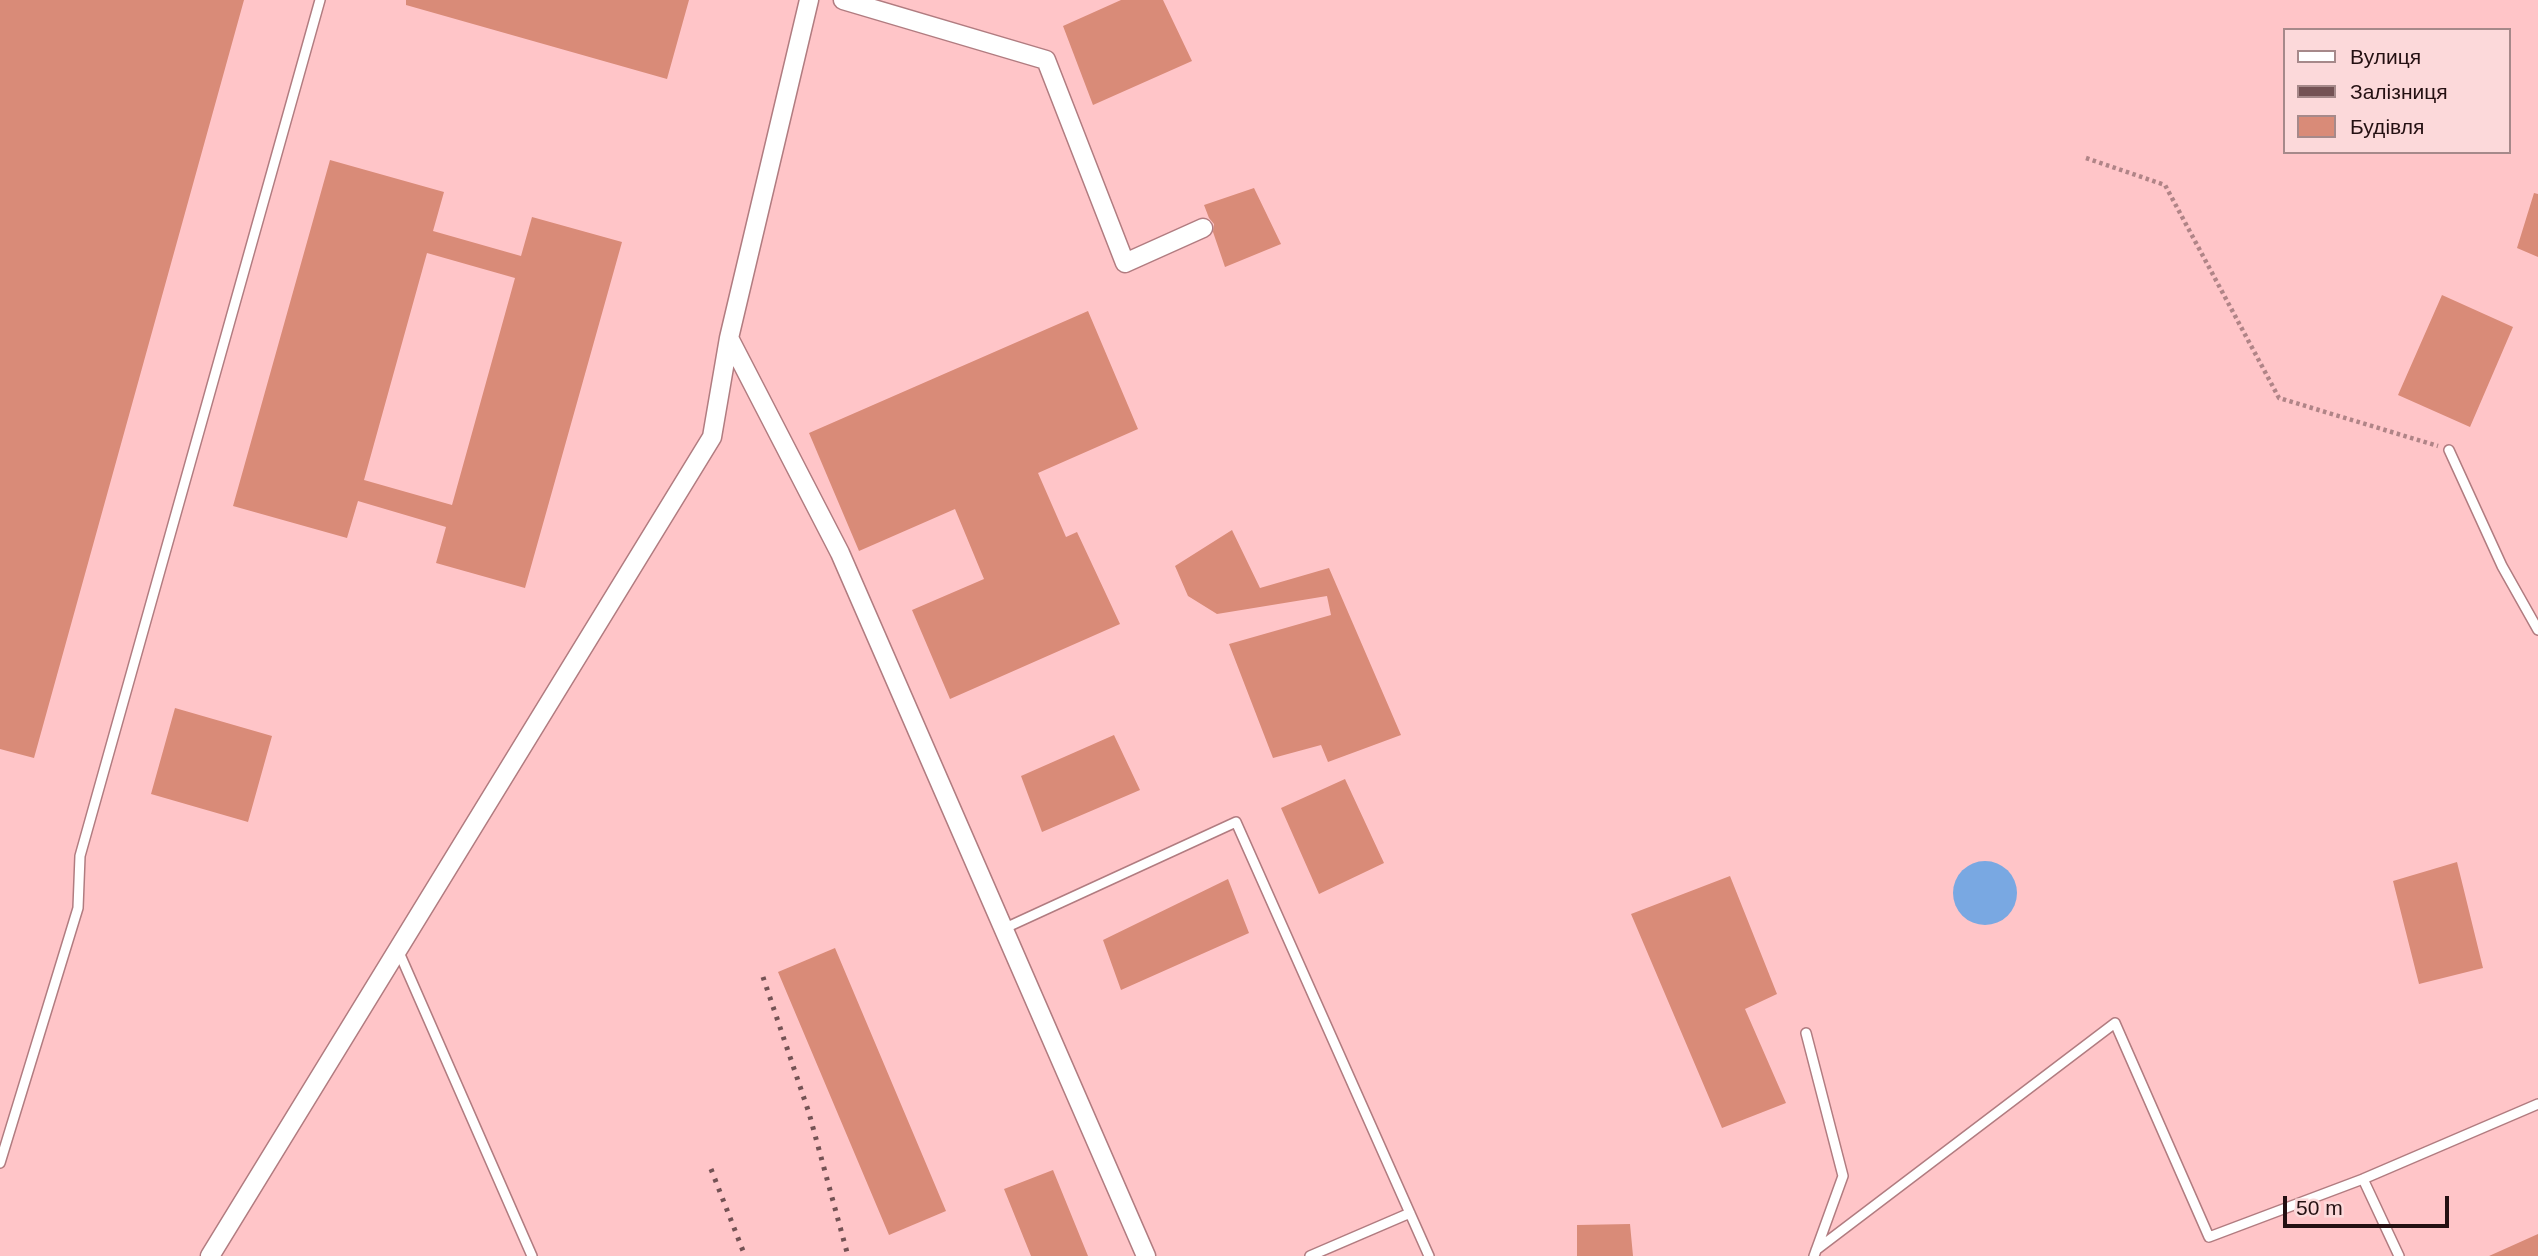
<!DOCTYPE html>
<meta charset="utf-8">
<style>
body{margin:0}
#map{position:relative;width:2538px;height:1256px;overflow:hidden;background:#ffc5c8;font-family:Helvetica,sans-serif}
canvas{display:block}
.legend{position:absolute;left:2283px;top:28px;width:228px;height:126px;box-sizing:border-box;background:#fcd9da;border:2px solid #a6898a;margin:0;padding:9px 12px;list-style:none;font-size:21px;color:#241012}
.legend li{display:flex;align-items:center;gap:14px;height:35px}
.legend b{width:35px;border:2px solid #a6898a}
.scale{position:absolute;left:2283px;top:1196px;width:166px;height:32px;box-sizing:border-box;border:4px solid #241012;border-top:0;padding-left:9px;font-size:21px;line-height:24px;white-space:nowrap;color:#241012;-webkit-text-stroke:5px #fcd9da;paint-order:stroke}
</style>
<div id="map">
<canvas width="2538" height="1256"></canvas>
<ul class="legend">
<li><b style="height:9px;background:#fff"></b>Вулиця</li>
<li><b style="height:9px;background:#745254"></b>Залізниця</li>
<li><b style="height:19px;background:#d98b78"></b>Будівля</li>
</ul>
<div class="scale">50 m</div>
</div>
<script>
const context = document.querySelector('canvas').getContext('2d');
context.lineJoin = 'round';
function fillPath(path, color) { context.fillStyle = color; context.fill(path, 'evenodd'); }
function trace(path, color, width, dash) { context.strokeStyle = color; context.lineWidth = width; context.lineCap = dash ? 'butt' : 'round'; context.setLineDash(dash || []); context.stroke(path); }
const water = new Path2D(`
 M1953 893a32 32 0 1 1 64 0a32 32 0 1 1-64 0Z`);
const building = new Path2D(`
 M0 0H244L34 758 0 749Z
 M406 0H689L667 79 406 5Z
 M1121 0H1163L1192 61 1093 105 1063 26Z
 M330 160 444 192 433 231 521 256 532 217 622 242 525 588 436 563 446 527 358 501 347 538 233 506ZM427 253 515 278 452 505 364 480Z
 M1254 188 1281 244 1225 267 1213 232 1214 224 1209 218 1204 205Z
 M2534 193 2538 194V257L2517 248Z
 M2442 295 2513 327 2470 427 2398 395Z
 M1088 311 1138 429 1038 473 1066 537 1077 532 1120 624 950 699 912 610 984 579 955 509 859 551 809 433Z
 M1232 530 1260 588 1329 568 1401 735 1328 762 1321 745 1273 758 1229 644 1331 615 1327 596 1217 614 1188 596 1175 566Z
 M175 708 272 736 248 822 151 794Z
 M1114 735 1140 790 1042 832 1021 776Z
 M1345 779 1384 863 1319 894 1281 808Z
 M2457 862 2483 968 2419 984 2393 881Z
 M1730 876 1777 994 1745 1009 1786 1103 1722 1128 1631 914Z
 M1228 879 1249 933 1121 990 1103 940Z
 M835 948 946 1211 889 1235 778 972Z
 M1053 1170 1088 1256H1031L1004 1189Z
 M1630 1224 1633 1256H1577V1225Z
 M2538 1234V1256H2489Z`);
const path = new Path2D(`
 M2086 158 2165 185 2279 398 2438 446`);
const service = new Path2D(`
 M2449 450 2502 566 2538 630
 M1003 929 1236 822 1429 1256
 M398 950 532 1256
 M1806 1033 1843 1176 1814 1256
 M0 1163 78 908 80 856 320 0
 M2363 1179 2399 1256
 M1816 1250 2115 1023 2209 1237 2363 1179 2538 1104
 M1310 1256 1410 1213`);
const minor = new Path2D(`
 M843 0 1046 60 1125 263 1203 228
 M729 338 840 553 1146 1256
 M210 1256 712 437 729 338 809 0`);
const rail = new Path2D(`
 M763 977 809 1113 848 1256
 M711 1169 745 1256`);
fillPath(water, '#79a8e2');
fillPath(building, '#d98b78');
trace(service, '#b17c80', 12);
trace(minor, '#b17c80', 21);
trace(path, '#b08487', 4.5, [3.5, 3.5]);
trace(service, '#fff', 9);
trace(minor, '#fff', 18);
trace(rail, '#745254', 5, [3.5, 7]);
</script>
